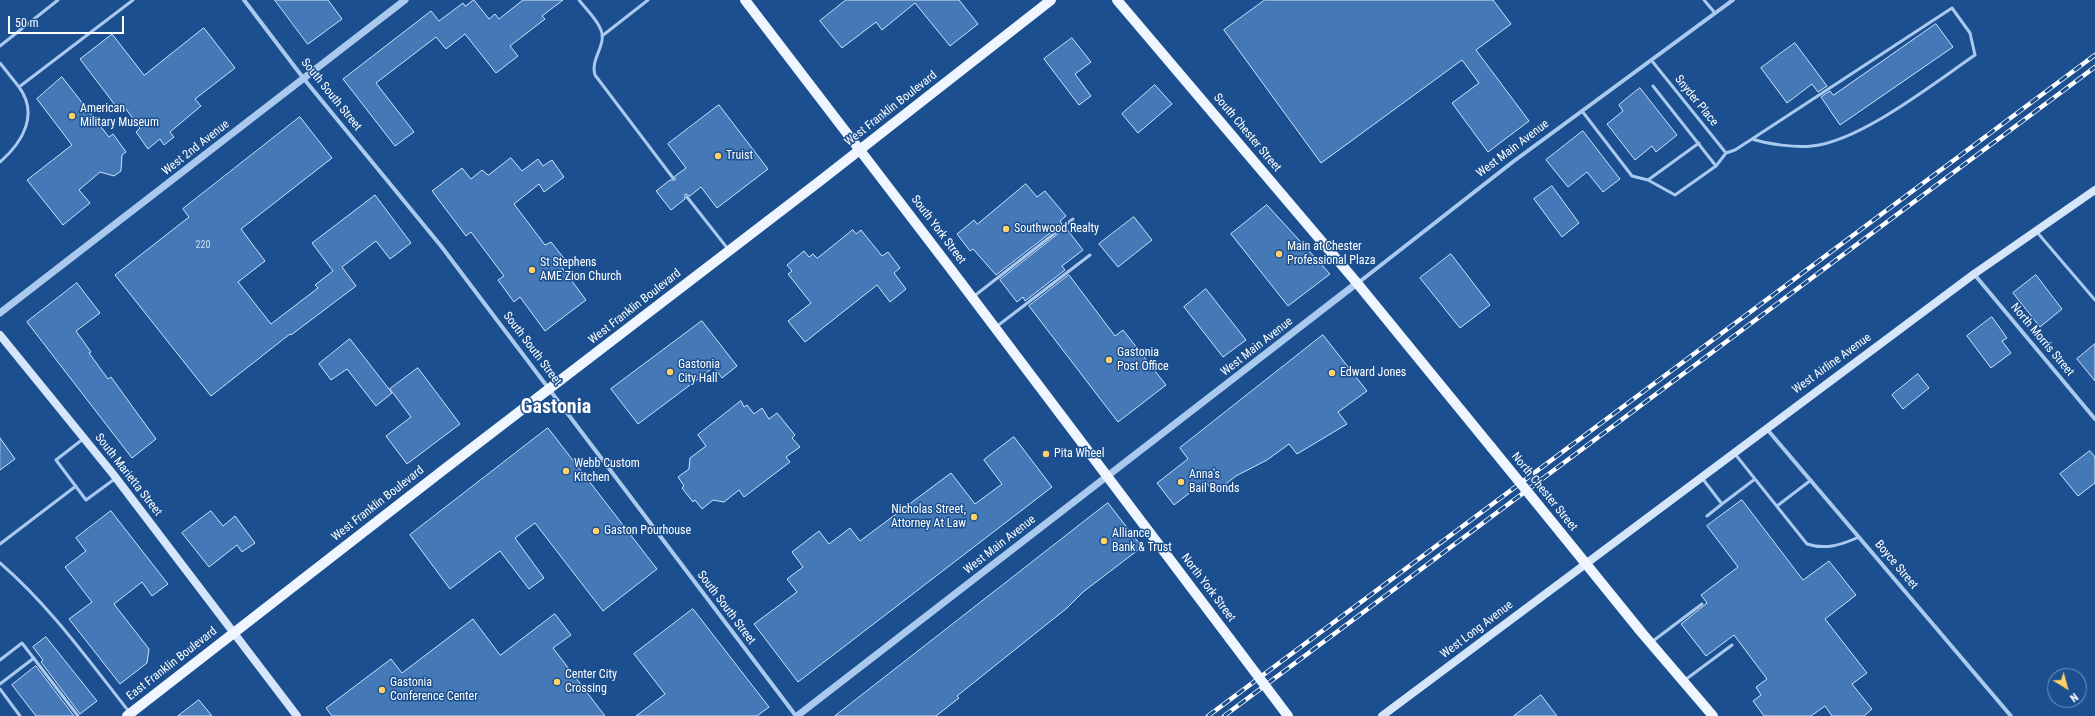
<!DOCTYPE html>
<style>
body{margin:0}
#map{position:relative;width:2095px;height:716px;overflow:hidden;background:#1b4f8f;font-family:"Roboto Condensed",sans-serif}
canvas{display:block}
.north{position:absolute;left:2047px;top:668px;width:40px;height:40px;box-sizing:border-box;background:#1b4f8f;border:1px solid #7695bc;border-radius:50%;rotate:143deg;font-size:11px;font-weight:700;line-height:16px;text-align:center;color:#fff}
.north::after{content:'';display:block;margin:auto;width:14px;height:18px;background:#ffd166;clip-path:polygon(50% 0,100% 100%,50% 72%,0 100%)}
.scale{position:absolute;left:8px;top:16px;width:116px;height:18px;box-sizing:border-box;border:2px solid #fff;border-top:0;padding-left:5px;font-size:12px;line-height:14px;white-space:nowrap;color:#fff;-webkit-text-stroke:3px #1b4f8f;paint-order:stroke}
</style>
<div id="map">
<canvas width="2095" height="716"></canvas>
<div class="north">N</div>
<div class="scale">50 m</div>
</div>
<script>
const context = document.querySelector('canvas').getContext('2d');
context.lineJoin = 'round';
function fillPath(path, color) { context.fillStyle = color; context.fill(path, 'evenodd'); }
function trace(path, color, width, dash) { context.strokeStyle = color; context.lineWidth = width; context.lineCap = dash ? 'butt' : 'round'; context.setLineDash(dash || []); context.stroke(path); }
function drawText(font, color, halo, rows, align = 'center') {
  context.font = font + ' "Roboto Condensed",sans-serif'; context.lineWidth = 3; context.setLineDash([]); context.textBaseline = 'middle'; context.strokeStyle = halo; context.fillStyle = color; for (const [text, x, y, turn = 0] of rows) {
    context.save(); context.translate(x, y); context.rotate((+turn || 0) * Math.PI / 180); context.textAlign = isNaN(turn) ? turn : align; if (halo) context.strokeText(text, 0, 0); context.fillText(text, 0, 0); context.restore();
  }
}
const building = new Path2D(`
 M275 0H328L342 19 308 44Z
 M474 0 489 19 495 14 499 19 523 0H563L542 16 545 19 510 46 518 56 496 73 465 34 446 49 436 37 376 83 414 132 395 146 343 79 431 11 439 21 463 3 465 6Z
 M846 0H959L978 24 950 46 915 3 882 30 876 22 842 48 820 21Z
 M1265 0H1493L1511 24 1476 50 1529 121 1488 152 1452 103 1479 83 1462 60 1321 163 1224 30Z
 M1936 24 1953 47 1840 125 1821 97 1830 91 1833 95Z
 M204 28 235 68 195 99 201 106 170 132 174 137 164 145 160 139 148 149 136 132 140 128 123 105 118 109 80 59 112 34 144 75Z
 M1072 38 1091 62 1075 74 1091 96 1079 105 1044 59Z
 M1795 43 1827 86 1818 92 1812 84 1787 103 1761 68Z
 M62 77 109 137 113 134 126 152 122 155 121 171 114 176 100 172 79 190 90 203 63 225 27 180 72 145 37 99Z
 M1155 85 1172 104 1138 133 1122 114Z
 M1640 88 1677 135 1656 152 1652 146 1635 160 1607 124 1623 111 1619 105Z
 M719 105 768 169 717 208 701 187 690 196 685 194V199L671 210 656 191 670 180H675V176L686 168 668 144Z
 M300 117 332 158 241 229 265 261 238 282 271 324 318 288 315 285 333 271 312 243 375 195 411 243 390 259 376 241 342 267 356 286 291 335 290 334 211 396 115 275 189 217 183 209Z
 M1583 131 1620 179 1603 192 1587 172 1568 187 1546 160Z
 M511 158 522 171 538 159 543 166 552 160 564 177 544 192 539 184 514 204 545 245 551 242 566 261 560 265 586 300 545 331 520 297 514 302 498 280 504 276 471 232 466 236 432 191 462 168 471 179 482 170 488 175Z
 M1026 184 1037 197 1045 191 1066 216 1060 221 1062 224 996 275 973 249 970 251 957 234 974 220 977 224Z
 M1552 186 1579 223 1562 237 1534 199Z
 M1267 205 1330 274 1288 306 1231 234Z
 M1134 217 1152 240 1118 267 1099 244Z
 M1066 228 1083 250 1062 266 1065 270 1025 301 1023 297 1017 302 1000 280Z
 M853 230 856 234 861 230 882 256 888 252 900 268 894 273 906 289 890 302 877 285 805 342 788 321 811 303 788 274 792 271 787 265 804 251 809 257 813 254 817 258Z
 M1451 254 1490 305 1460 328 1420 278Z
 M1069 275 1115 336 1123 330 1166 385 1118 422 1029 306Z
 M2036 275 2062 309 2040 327 2013 293Z
 M77 283 100 313 76 331 91 352 89 353 108 379 111 377 156 439 132 458 27 322Z
 M1206 289 1246 340 1223 357 1184 307Z
 M1992 317 2007 338 2002 341 2011 353 1991 368 1967 336Z
 M702 321 737 366 722 378 714 367 638 424 611 389Z
 M1323 335 1367 391 1338 412 1347 424 1297 454 1289 444 1267 460 1236 476 1214 493 1205 481 1174 505 1157 483 1188 459 1180 448Z
 M350 339 392 393 376 406 347 369 331 380 319 364Z
 M2095 344V381L2077 359Z
 M418 368 460 424 407 464 386 436 411 417 390 389Z
 M1918 374 1929 388 1903 409 1892 395Z
 M741 401 744 407 747 405 754 414 762 408 769 419 777 413 795 435 792 438 800 447 786 457 790 462 744 497 739 490 724 502 713 500 702 509 695 500 693 502 682 488 684 486 678 477 689 469 690 458 706 446 698 435Z
 M548 428 657 569 603 611 535 523 515 538 544 578 529 589 500 551 450 589 410 535Z
 M1014 437 1052 487 798 682 754 624 797 592 787 579 803 567 792 552 819 531 829 544 850 528 860 541 951 473 975 504 1002 484 984 460Z
 M0 438 15 459 0 470Z
 M2090 451 2095 457V483L2078 496 2060 474Z
 M1742 500 1803 580 1829 561 1856 595 1825 619 1867 673 1852 684 1872 709 1864 716H1832L1825 706 1811 716H1764L1753 701 1761 695 1756 687 1767 679 1734 635 1706 656 1681 624 1707 603 1701 595 1738 567 1707 526Z
 M1108 503 1142 547 1083 592 1067 608 957 696 959 698 936 716H835Z
 M111 511 168 584 152 596 142 582 114 604 149 649 147 663 120 684 69 619 92 602 65 567 86 551 76 538Z
 M211 511 223 526 235 516 255 543 242 552 237 545 209 567 182 533Z
 M693 609 769 707 757 716H636L665 694 634 654Z
 M555 614 571 635 553 648 605 716H332L326 708 391 659 402 673 473 619 500 655Z
 M46 637 97 701 80 714 41 662 43 660 33 647Z
 M36 666 74 716H36L12 685Z
 M1541 695 1557 716H1514Z
 M199 700 212 716H178Z`);
const service = new Path2D(`
 M579 0C586 9 597 19 601 30 607 45 590 59 595 75L673 178
 M1704 0 1715 13
 M602 36 648 0
 M0 46 58 0
 M1652 61 1726 153
 M0 63 19 87
 M1582 111 1632 176 1648 180 1675 195 1716 166 1653 86
 M0 162C23 142 39 114 19 87L133 0
 M1716 166 1726 153 1735 150 1752 139 1952 8 1970 33 1975 55C1934 83 1861 141 1812 146 1796 148 1767 144 1752 139
 M1648 180 1699 143
 M687 197 728 249
 M2036 231 2095 300
 M973 297 1073 219
 M996 327 1090 255
 M83 439 56 460 86 500 116 478
 M1735 454 1755 479
 M1702 478 1722 504 1755 479 1807 544C1826 550 1841 545 1859 537
 M1777 506 1811 480
 M1707 516 1722 504
 M0 544 76 486
 M0 563C50 606 89 661 130 713
 M1653 641 1702 604
 M0 660 22 643 78 716
 M1685 680 1732 645
 M0 684 34 658
 M0 689 20 716`);
const minor = new Path2D(`
 M244 0 304 79 441 246 796 716
 M1974 274 2095 419
 M1358 283 1514 161 1733 0
 M1766 428 2011 716`);
const tertiary = new Path2D(`
 M0 313 405 0
 M797 716 1357 283`);
const secondary = new Path2D(`
 M0 335 113 474 297 716
 M1382 716 1974 274 2095 190`);
const primary = new Path2D(`
 M745 0 947 264 1230 639
 M1117 0 1357 283 1491 447
 M1561 533 1642 633 1713 716
 M127 716 442 471 820 181 1051 0`);
const rail = new Path2D(`
 M1208 716 2095 55
 M1224 716 2095 67`);
const primaryBridge = new Path2D(`
 M1491 447 1561 533
 M1230 639 1288 716`);
const markers = [
 [72,116,4,"#ffd166"],
 [718,156,4,"#ffd166"],
 [1006,229,4,"#ffd166"],
 [1279,254,4,"#ffd166"],
 [532,270,4,"#ffd166"],
 [1109,360,4,"#ffd166"],
 [670,372,4,"#ffd166"],
 [1332,373,4,"#ffd166"],
 [1046,454,4,"#ffd166"],
 [566,471,4,"#ffd166"],
 [1181,482,4,"#ffd166"],
 [974,517,4,"#ffd166"],
 [596,531,4,"#ffd166"],
 [1104,541,4,"#ffd166"],
 [557,682,4,"#ffd166"],
 [382,690,4,"#ffd166"]
];
const numberNames = [
 ["220",203,245]
];
const streetNames = [
 ["South South Street",331,95,51],
 ["Snyder Place",1696,101,51],
 ["West Franklin Boulevard",891,109,-38],
 ["South Chester Street",1247,133,50],
 ["West 2nd Avenue",196,148,-38],
 ["West Main Avenue",1513,149,-37],
 ["South York Street",938,230,53],
 ["West Franklin Boulevard",635,307,-38],
 ["North Morris Street",2042,340,50],
 ["West Main Avenue",1257,347,-38],
 ["South South Street",532,349,53],
 ["West Airline Avenue",1832,364,-36],
 ["South Marietta Street",128,475,52],
 ["North Chester Street",1544,492,51],
 ["West Franklin Boulevard",378,504,-38],
 ["West Main Avenue",1000,545,-38],
 ["Boyce Street",1896,565,50],
 ["North York Street",1208,588,53],
 ["South South Street",726,608,53],
 ["West Long Avenue",1477,630,-37],
 ["East Franklin Boulevard",172,664,-38]
];
const poiNames = [
 ["American",80,109],
 ["Military Museum",80,123],
 ["Truist",726,156],
 ["Southwood Realty",1014,229],
 ["Main at Chester",1287,247],
 ["Professional Plaza",1287,261],
 ["St Stephens",540,263],
 ["AME Zion Church",540,277],
 ["Gastonia",1117,353],
 ["Post Office",1117,367],
 ["Gastonia",678,365],
 ["City Hall",678,379],
 ["Edward Jones",1340,373],
 ["Pita Wheel",1054,454],
 ["Webb Custom",574,464],
 ["Kitchen",574,478],
 ["Anna's",1189,475],
 ["Bail Bonds",1189,489],
 ["Nicholas Street,",966,510,"right"],
 ["Attorney At Law",966,524,"right"],
 ["Gaston Pourhouse",604,531],
 ["Alliance",1112,534],
 ["Bank & Trust",1112,548],
 ["Center City",565,675],
 ["Crossing",565,689],
 ["Gastonia",390,683],
 ["Conference Center",390,697]
];
const townNames = [
 ["Gastonia",556,408]
];
fillPath(building, '#4478b7');
trace(building, '#cfe3fa', 1);
trace(service, '#a9c9ee', 3);
trace(minor, '#a9c9ee', 4);
trace(tertiary, '#a9c9ee', 7);
trace(secondary, '#d6e6fa', 8);
trace(primary, '#f0f6ff', 10);
trace(rail, '#fff', 4.5);
trace(rail, '#1b4f8f', 3, [9]);
trace(primaryBridge, '#f0f6ff', 10);
for (const [x, y, r, color] of markers) { const dot = new Path2D(); dot.arc(x, y, r, 0, 2 * Math.PI); context.fillStyle = color; context.fill(dot); trace(dot, '#1b4f8f', 1.5); }
drawText('10px', '#d0dded', null, numberNames);
drawText('12px', '#fff', '#1b4f8f', streetNames);
drawText('12px', '#fff', '#1b4f8f', poiNames, 'left');
drawText('bold 20px', '#fff', '#1b4f8f', townNames);
</script>
